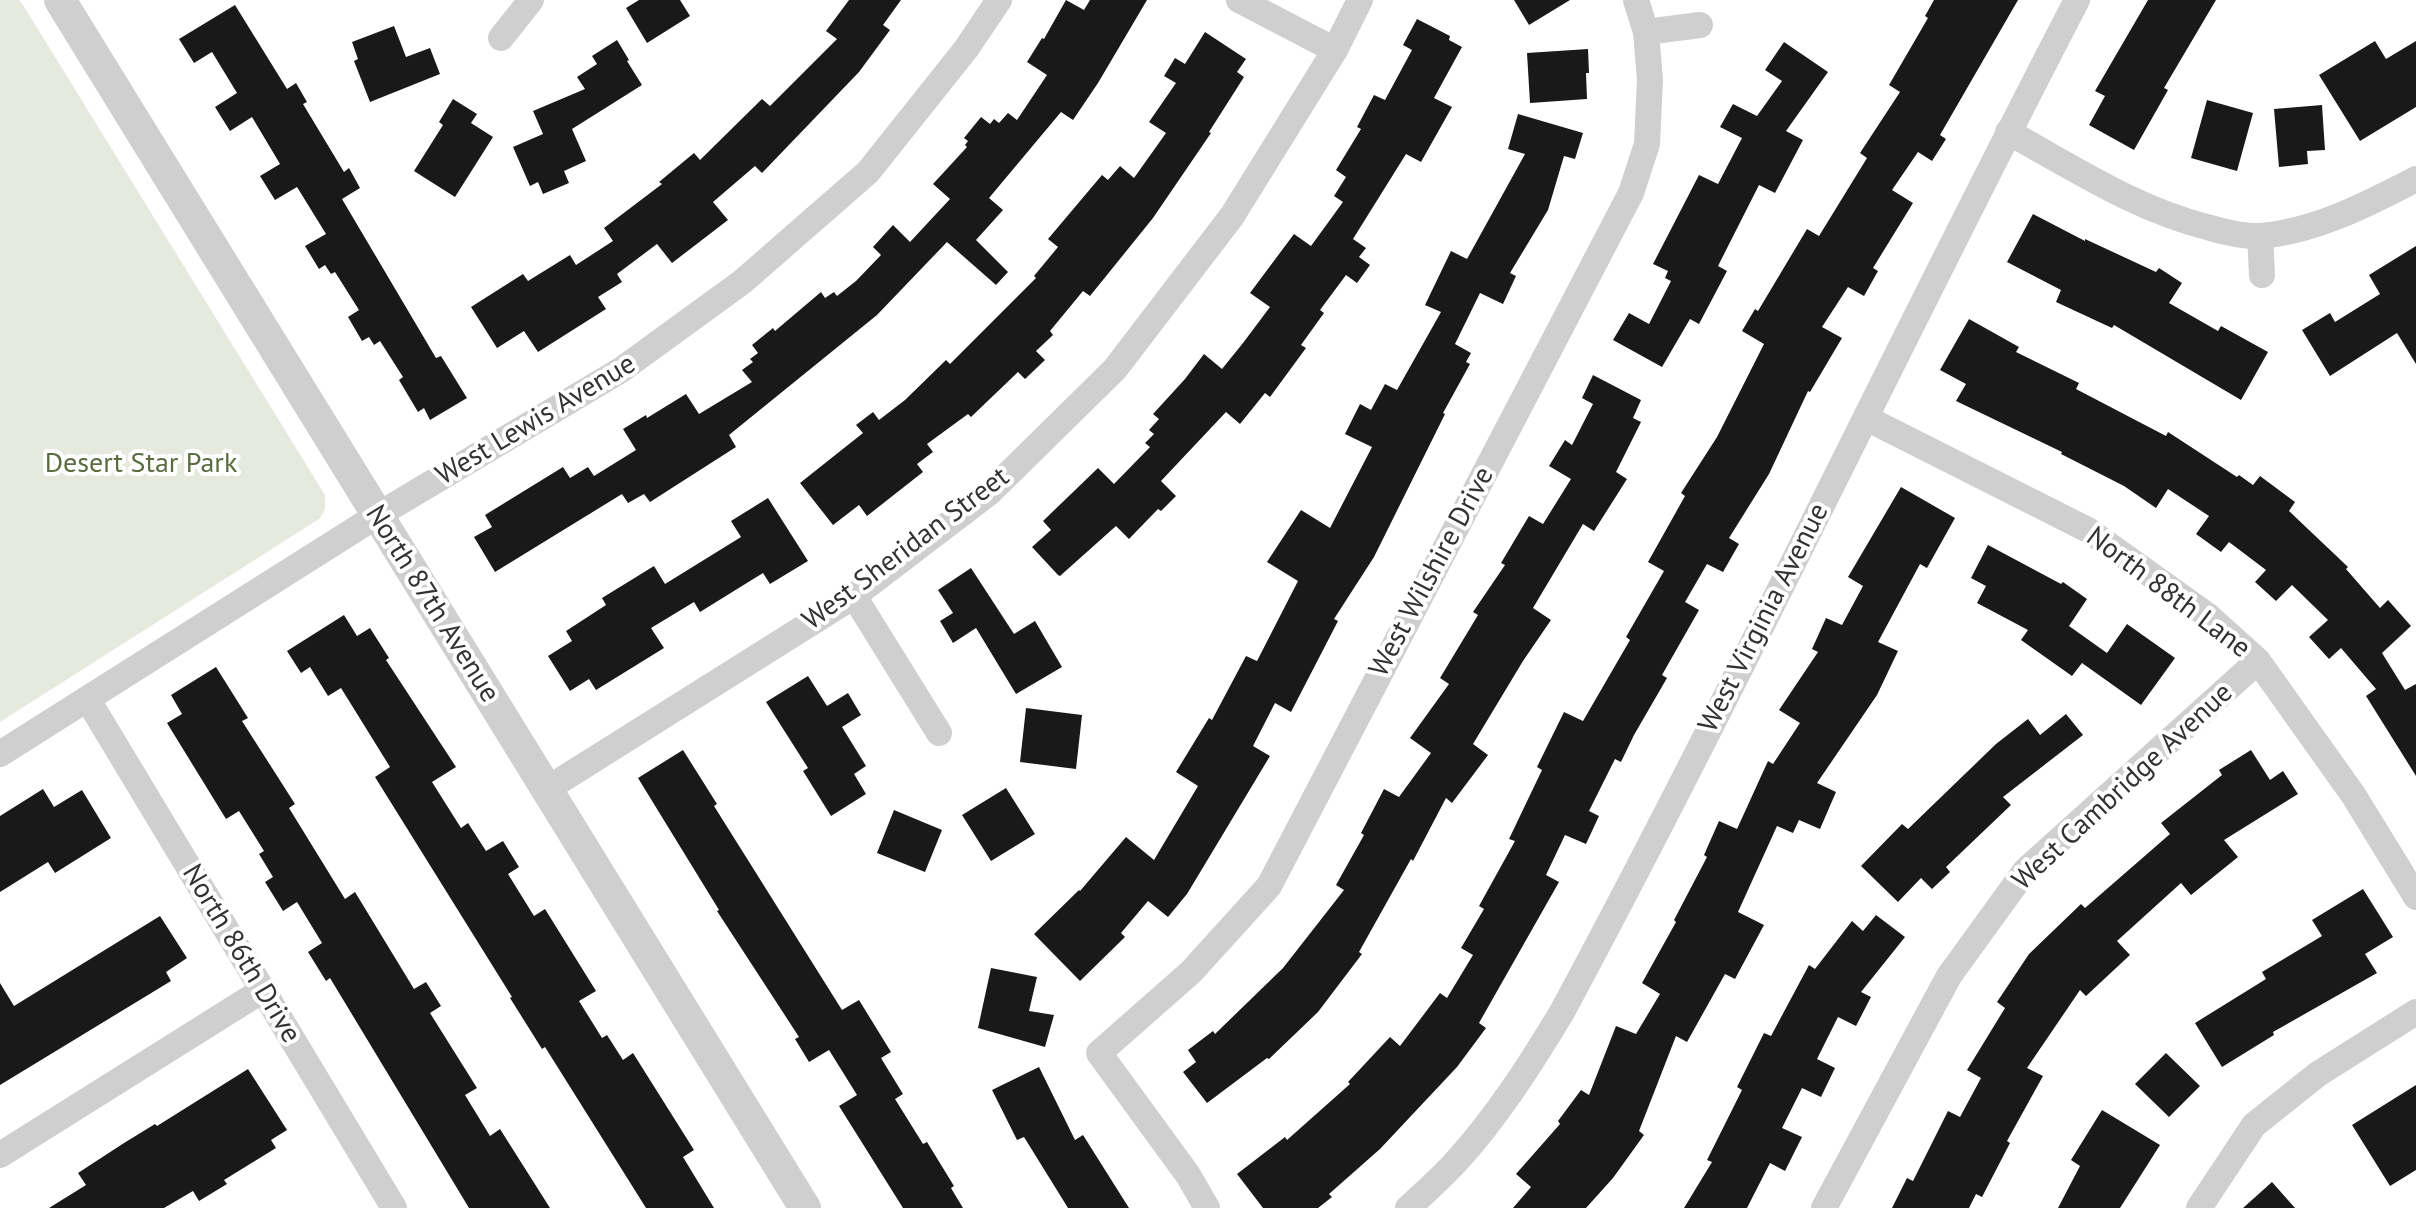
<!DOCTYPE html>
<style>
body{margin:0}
canvas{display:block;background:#fff}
</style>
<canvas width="2416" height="1208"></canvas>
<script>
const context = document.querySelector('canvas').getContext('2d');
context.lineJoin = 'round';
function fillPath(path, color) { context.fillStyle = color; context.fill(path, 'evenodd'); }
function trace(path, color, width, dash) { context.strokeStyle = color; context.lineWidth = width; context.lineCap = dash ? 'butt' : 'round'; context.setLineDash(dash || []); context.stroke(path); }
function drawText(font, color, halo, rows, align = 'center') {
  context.font = font + ' "PT Sans",sans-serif'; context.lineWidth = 8; context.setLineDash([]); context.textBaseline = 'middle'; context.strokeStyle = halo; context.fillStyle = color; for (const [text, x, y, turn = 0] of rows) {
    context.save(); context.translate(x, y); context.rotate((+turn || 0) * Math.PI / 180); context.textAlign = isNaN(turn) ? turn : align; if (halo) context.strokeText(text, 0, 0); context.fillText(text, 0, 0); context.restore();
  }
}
const green = new Path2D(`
 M0 0H19L23 5 325 495V510L319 519 0 722Z`);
const building = new Path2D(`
 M639 0H680L690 16 647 43 626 8Z
 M849 0H901L883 25 890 30 859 72 762 173 755 166 713 202 728 220 672 263 657 244 617 274 622 282 598 297 606 309 538 352 524 331 497 348 471 307 523 274 528 281 570 255 576 265 613 241 604 228 662 184 659 182 694 153 700 160 762 99 770 106 837 39 826 31Z
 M1066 0 1084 10 1090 0H1147L1098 83 1073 120 1061 112 989 198 1003 210 976 240 1008 272 996 285 947 242 877 315 729 435 736 447 650 502 644 494 628 503 622 494 495 572 474 537 492 527 485 515 563 467 570 478 588 467 594 476 636 450 623 429 646 415 647 418 686 394 699 414 752 382 742 370 753 362 750 359 758 353 752 345 773 328 775 331 821 292 825 298 834 292 837 296 856 281 881 255 873 247 893 225 910 242 950 199 933 184 967 147 965 145 968 141 964 138 981 117 990 124 994 119 999 123 1008 113 1017 120 1047 75 1027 62 1042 38 1044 39Z
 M1514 0H1570L1529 25Z
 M1934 0H2018L1940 135 1946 139 1932 161 1918 152 1892 190 1913 203 1873 268 1878 271 1864 296 1848 287 1822 327 1842 338 1810 392 1808 391 1769 474 1729 538 1739 544 1723 572 1707 564 1685 602 1699 610 1662 675 1667 678 1634 735 1621 762 1615 759 1589 811 1599 816 1586 844 1565 835 1546 875 1559 882 1479 1023 1486 1028 1457 1067 1380 1149 1329 1194 1332 1197 1318 1208H1263L1237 1174 1285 1137 1287 1140 1350 1084 1348 1082 1390 1037 1400 1046 1440 993 1447 998 1473 955 1461 948 1484 909 1479 906 1515 841 1509 839 1542 770 1537 767 1564 712 1583 721 1630 640 1626 637 1664 571 1648 562 1685 496 1681 493 1717 437 1764 344 1742 331 1755 309 1758 311 1807 229 1819 236 1867 158 1860 153 1900 92 1889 85 1928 18 1925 16Z
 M2148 0H2216L2164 88 2168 90 2134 150 2089 125 2105 96 2095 91Z
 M235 5 287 89 296 83 307 102 303 104 344 172 349 168 360 188 342 199 436 358 441 356 467 398 430 420 424 408 418 412 399 380 403 377 380 341 374 345 369 337 362 341 348 317 359 310 335 272 331 274 325 265 319 269 305 246 326 234 297 187 275 200 260 176 280 164 252 117 230 131 215 107 237 93 212 52 194 63 179 39Z
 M1417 19 1450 36 1449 40 1462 47 1434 98 1452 107 1421 162 1406 154 1353 239 1366 248 1359 257 1370 265 1357 283 1346 275 1320 310 1324 313 1301 345 1306 348 1270 397 1265 393 1240 424 1226 412 1161 481 1176 496 1161 511 1158 509 1129 539 1116 526 1060 576 1058 575 1032 547 1051 530 1043 521 1098 468 1114 484 1150 447 1145 443 1154 434 1149 430 1159 419 1153 414 1185 379 1204 354 1222 369 1243 343 1270 307 1250 293 1294 234 1311 246 1343 202 1334 196 1346 177 1336 170 1361 129 1357 127 1374 95 1385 100 1412 50 1403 45Z
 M394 26 406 57 430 48 440 74 370 102 354 61 358 59 352 42Z
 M1205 32 1246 59 1237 72 1244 77 1209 132 1211 133 1153 218 1090 296 1083 291 1050 331 1053 335 1036 351 1045 360 1025 379 1018 372 971 417 968 414 927 444 933 452 917 464 923 472 867 516 859 505 833 525 800 483 863 433 856 425 873 412 879 420 905 400 946 360 950 364 1036 278 1034 276 1058 247 1048 239 1102 175 1108 180 1120 166 1134 178 1166 133 1149 122 1176 83 1164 76 1175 58 1185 64Z
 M617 40 629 60 627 61 642 85 572 129 586 161 564 171 569 183 543 194 538 182 530 186 513 147 543 134 533 111 585 89 577 77 597 64 592 56Z
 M2375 41 2386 59 2416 41V107L2360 141 2319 75Z
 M1784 42 1828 72 1786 131 1803 140 1775 193 1759 185 1718 266 1727 271 1699 324 1690 319 1662 367 1613 340 1629 313 1649 324 1671 281 1665 278 1668 271 1653 264 1699 175 1718 184 1742 138 1720 127 1733 104 1757 116 1782 81 1765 70Z
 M1588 49 1589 73H1586L1587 99 1530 103 1527 53Z
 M453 99 477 114 471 123 493 137 455 197 414 171 443 125 439 122Z
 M2207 100 2253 113 2237 171 2191 158Z
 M2322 105 2325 150 2307 151 2308 164 2279 167 2274 109Z
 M1518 114 1583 133 1575 159 1564 156 1548 210 1510 273 1516 276 1503 304 1480 293 1455 344 1471 353 1466 362 1470 364 1443 413 1445 414 1374 557 1334 619 1338 621 1291 712 1275 703 1253 746 1270 756 1187 894 1168 917 1148 901 1121 933 1125 937 1080 981 1034 934 1079 890 1080 891 1126 837 1154 860 1198 786 1176 772 1209 718 1212 720 1246 656 1257 661 1298 581 1267 562 1301 510 1330 528 1372 447 1345 434 1360 404 1371 410 1385 384 1397 390 1441 312 1425 305 1451 251 1467 259 1525 154 1508 149Z
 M2033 214 2085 241V239L2156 272 2159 268 2182 283 2169 303 2218 331 2221 326 2268 352 2241 400 2114 325 2112 328 2056 302 2061 290 2007 262Z
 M2416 246V364L2397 333 2330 376 2302 330 2330 313 2335 322 2380 294 2369 275Z
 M1969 319 2019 347 2016 352 2079 383 2076 389 2166 436 2168 432 2237 477 2239 475 2253 485 2260 476 2295 502 2289 511 2348 567 2346 569 2380 608 2388 600 2411 626 2382 653 2405 690 2416 684V776L2366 696 2376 689 2341 648 2329 659 2309 637 2328 620 2292 585 2276 601 2255 582 2266 570 2229 542 2221 552 2196 534 2209 516 2168 489 2156 508 2124 486 2061 454 2062 452 1956 401 1966 384 1940 370Z
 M1593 375 1641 400 1633 418 1641 422 1616 472 1627 479 1594 531 1583 524 1533 608 1551 620 1523 661 1473 744 1488 755 1452 803 1446 798 1413 861 1411 859 1359 952 1362 954 1318 1012 1269 1059 1267 1058 1207 1103 1183 1072 1196 1062 1188 1050 1213 1031 1215 1034 1283 968 1344 890 1336 885 1364 835 1361 833 1384 789 1399 797 1431 753 1410 738 1449 684 1440 678 1478 615 1473 612 1505 565 1501 563 1529 516 1543 524 1571 479 1549 466 1565 440 1572 445 1593 404 1582 398Z
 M1901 487 1955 518 1927 568 1920 564 1878 642 1898 651 1877 695 1817 783 1836 792 1820 829 1799 820 1793 833 1777 826 1738 912 1764 925 1735 979 1725 974 1687 1042 1676 1036 1639 1131 1644 1135 1613 1178 1586 1208H1513L1531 1187 1516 1174 1560 1124 1558 1121 1581 1090 1589 1095 1616 1026 1636 1034 1660 994 1642 983 1676 922 1674 920 1707 857 1704 855 1719 821 1737 829 1768 761 1773 764 1800 723 1779 710 1818 652 1812 649 1826 618 1842 625 1863 586 1848 577Z
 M768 498 808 561 770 584 763 573 700 612 694 602 651 628 664 648 596 690 589 679 570 691 548 656 572 641 566 631 606 605 602 598 654 566 665 584 741 537 731 521Z
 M1988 545 2061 584 2063 582 2087 599 2069 626 2107 653 2127 624 2175 658 2141 705 2082 663 2072 676 2021 640 2028 630 1977 603 1986 586 1971 578Z
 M971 568 1014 634 1035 621 1062 667 1016 694 976 628 953 643 940 621 953 613 938 590Z
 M344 615 357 636 370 628 389 658 386 660 456 767 432 782 461 828 468 823 486 851 503 841 519 867 508 874 534 916 545 909 596 991 579 1001 602 1038 607 1035 623 1060 633 1053 694 1150 683 1157 714 1208H646L545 1047 542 1049 510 998 512 997 375 777 390 767 341 688 328 696 310 667 301 673 287 651Z
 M216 667 248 718 242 721 295 804 289 808 345 899 355 892 414 989 426 982 441 1006 430 1013 477 1088 465 1095 490 1136 500 1129 550 1208H469L330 978 326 981 308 952 322 943 297 902 283 911 265 882 273 877 259 854 264 851 239 811 226 819 167 723 182 714 171 695Z
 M808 676 827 706 848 693 861 715 842 727 866 766 854 774 866 794 831 816 803 771 808 768 766 702Z
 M1026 708 1082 715 1076 769 1020 762Z
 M2066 714 2083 735 2003 797 2011 805 1946 867 1950 872 1932 889 1921 878 1898 902 1861 866 1902 824 1908 829 1996 744 2028 719 2040 735Z
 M683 750 717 804 714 806 842 1010 859 1000 891 1052 881 1058 903 1094 895 1099 923 1144 927 1142 954 1186 951 1188 963 1208H903L839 1106 857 1095 829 1050 809 1062 795 1039 799 1037 717 911 719 910 638 778Z
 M2251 750 2270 780 2283 771 2298 794 2224 840 2238 857 2191 895 2181 883 2117 941 2130 955 2086 996 2080 990 2027 1068 2043 1076 2007 1141 2010 1143 1982 1197 1976 1194 1969 1208H1892L1907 1178 1913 1181 1948 1111 1960 1117 1981 1078 1967 1070 2005 1008 1997 1002 2029 954 2081 904 2085 908 2170 834 2161 823 2222 775 2219 770Z
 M1006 788 1035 834 991 861 962 815Z
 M43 789 54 807 82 790 111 838 55 873 48 862 0 892V816Z
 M894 810 942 830 925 872 877 853Z
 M2363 889 2393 937 2365 954 2377 973 2273 1032 2274 1035 2222 1067 2195 1023 2266 979 2262 972 2322 936 2312 920Z
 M1876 915 1905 937 1861 992 1871 997 1856 1026 1838 1017 1817 1059 1835 1068 1821 1097 1802 1088 1782 1128 1802 1137 1785 1171 1770 1163 1747 1208H1684L1712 1162 1707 1160 1742 1090 1737 1087 1764 1033 1771 1036 1809 965 1815 969 1852 921 1863 931Z
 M160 916 187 958 166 972 171 981 0 1085V983L14 1006Z
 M991 968 1037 977 1029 1011 1054 1015 1045 1047 978 1028Z
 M2166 1053 2200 1086 2169 1117 2135 1084Z
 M1039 1067 1075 1140 1083 1135 1129 1208H1068L1024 1137 1017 1140 992 1090Z
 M248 1069 287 1130 271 1140 276 1148 224 1180 227 1184 199 1201 193 1191 164 1208H49L86 1185 78 1173 124 1143 155 1124 157 1126Z
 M2416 1085V1170L2390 1186 2352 1125Z
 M2102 1110 2160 1145 2120 1208H2058L2080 1166 2071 1160Z
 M2272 1182 2295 1208H2243Z`);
const minor = new Path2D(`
 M1239 0 1335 50
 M1646 32 1700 25
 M501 38 531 0
 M2008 132C2072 167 2135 209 2207 227 2224 232 2243 237 2261 236 2316 231 2368 204 2416 179
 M2260 236 2262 275
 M1866 418 2088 530 2207 615 2258 661 2354 796 2416 897
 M854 596 939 733
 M88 700 394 1208
 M0 754 378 515 621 370 742 282 868 172 966 49 999 0
 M547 789 854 596 989 493 1115 369 1232 216 1335 50 1360 0
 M0 1155 263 990
 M1207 1208 1188 1175 1099 1053 1191 972 1269 886 1631 193 1647 144 1650 80 1646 32 1636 0
 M1408 1208C1423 1194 1439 1180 1453 1165 1495 1120 1530 1065 1562 1012 1741 679 1902 336 2077 0
 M1824 1208 1949 976 2025 871 2258 661
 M2199 1208 2254 1125 2318 1074 2416 1012`);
const tertiary = new Path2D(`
 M60 0 805 1208`);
const streetNames = [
 ["West Lewis Avenue",536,420,-31],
 ["West Sheridan Street",906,549,-37],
 ["West Wilshire Drive",1432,572,-62],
 ["North 88th Lane",2168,593,37],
 ["North 87th Avenue",432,604,58],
 ["West Virginia Avenue",1764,618,-63],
 ["West Cambridge Avenue",2123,787,-43],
 ["North 86th Drive",241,954,59]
];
const parkNames = [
 ["Desert Star Park",141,464]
];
fillPath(green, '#e6eade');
fillPath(building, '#191919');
trace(minor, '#cfcfcf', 26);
trace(tertiary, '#cfcfcf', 32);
drawText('28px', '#323232', '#fff', streetNames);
drawText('28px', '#5b6c40', '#fff', parkNames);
</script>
